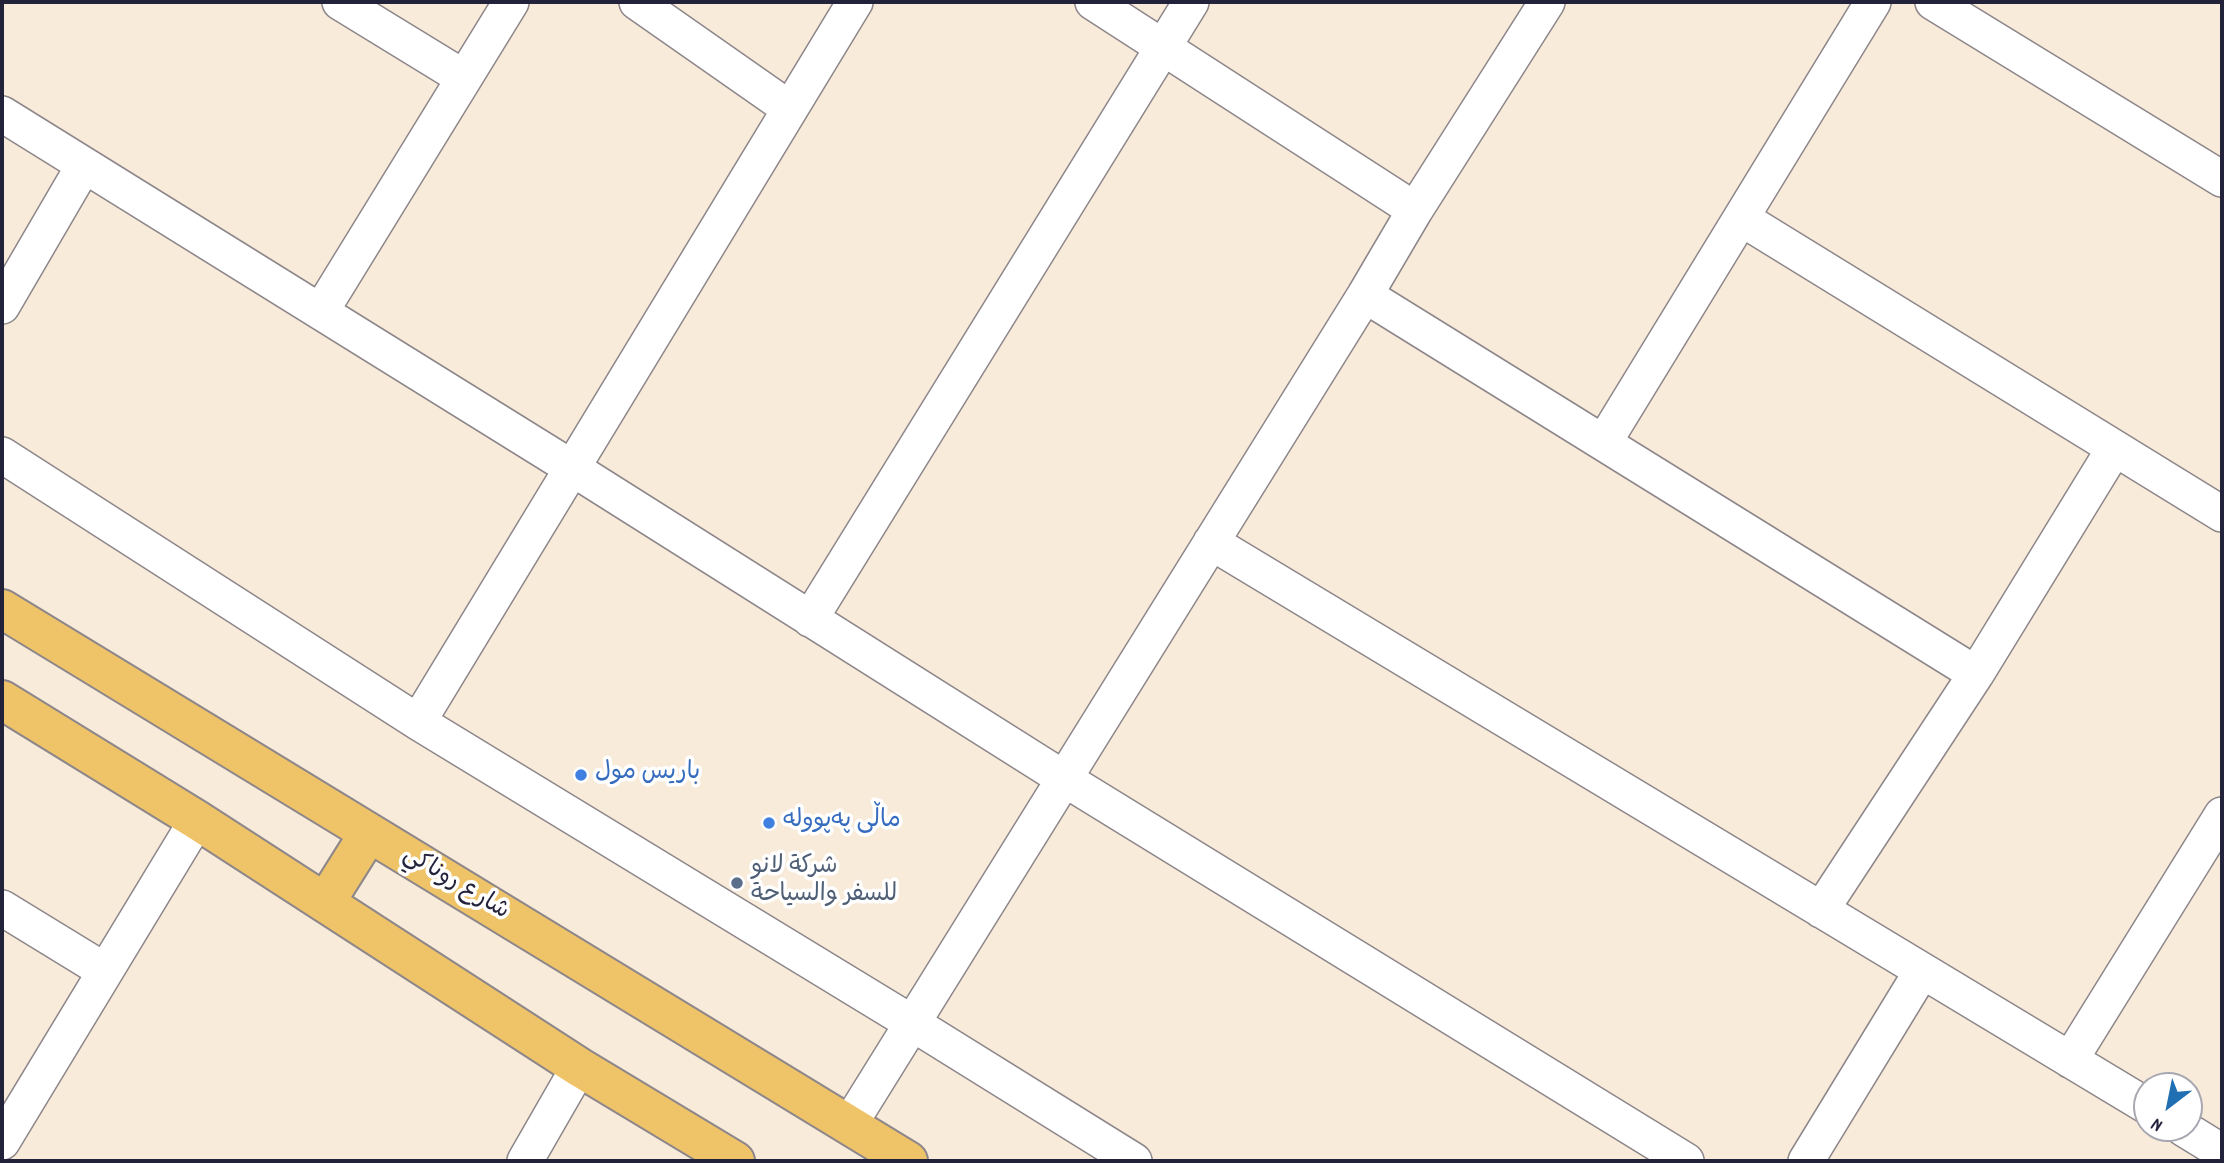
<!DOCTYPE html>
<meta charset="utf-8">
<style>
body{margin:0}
#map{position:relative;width:2224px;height:1163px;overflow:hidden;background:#f8ebda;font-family:Dekko,sans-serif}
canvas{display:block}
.frame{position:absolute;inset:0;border:4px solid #22223b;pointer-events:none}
.north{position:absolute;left:2133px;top:1072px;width:70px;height:70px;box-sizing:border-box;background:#fff;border:2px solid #a7a7b1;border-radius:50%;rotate:212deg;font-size:19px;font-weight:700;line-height:28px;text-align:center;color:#22223b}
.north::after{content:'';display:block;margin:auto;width:24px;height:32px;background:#1f6fb2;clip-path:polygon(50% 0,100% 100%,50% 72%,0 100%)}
</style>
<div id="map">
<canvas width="2224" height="1163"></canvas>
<div class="frame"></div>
<div class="north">N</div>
</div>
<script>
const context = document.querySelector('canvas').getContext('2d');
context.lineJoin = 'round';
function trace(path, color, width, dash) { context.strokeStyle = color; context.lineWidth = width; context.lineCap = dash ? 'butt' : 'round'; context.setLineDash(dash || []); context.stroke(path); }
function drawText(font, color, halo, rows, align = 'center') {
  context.font = font + ' Dekko,"Playpen Sans Arabic",sans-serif'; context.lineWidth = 7; context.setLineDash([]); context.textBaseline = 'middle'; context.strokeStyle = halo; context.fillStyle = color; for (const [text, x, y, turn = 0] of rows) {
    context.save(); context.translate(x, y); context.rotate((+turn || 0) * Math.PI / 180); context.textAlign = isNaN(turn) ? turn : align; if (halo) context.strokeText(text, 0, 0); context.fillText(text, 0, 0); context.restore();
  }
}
const street = new Path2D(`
 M340 2 464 78
 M637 2 790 109
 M1093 2 1415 210
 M1933 2 2222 179
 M2 114 572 468 1063 778 1686 1161
 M1741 218 2222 514
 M1365 295 1976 674 2114 449
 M2 306 83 167
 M321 311 511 2
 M1604 442 1873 2
 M2 455 418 722 912 1023 1134 1161
 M1211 542 2147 1106
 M810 619 1191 2
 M418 722 855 2
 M2 908 105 971
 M1821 910 1976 674
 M2070 1060 2222 815
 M849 1125 1365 295 1415 210 1547 2
 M2183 1128 2222 1152
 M2 1142 197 820
 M525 1161 579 1067
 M1806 1161 1922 971`);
const primary = new Path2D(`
 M2 609 908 1161
 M2 700 197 820 579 1067 735 1161
 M325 903 369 833`);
const markers = [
 [581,775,7,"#3f7fe0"],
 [769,823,7,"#3f7fe0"],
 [737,883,7,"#5c6f8a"]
];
const shopNames = [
 ["باريس مول",595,775],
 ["ماڵی پەپوولە",783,823]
];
const serviceNames = [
 ["شركة لانو",751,869],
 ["للسفر والسياحة",751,897]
];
const streetNames = [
 ["شارع روناكي",455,885,31]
];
trace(street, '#8d868a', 38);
trace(primary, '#8d868a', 42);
trace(street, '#fff', 35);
trace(primary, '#efc469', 38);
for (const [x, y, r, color] of markers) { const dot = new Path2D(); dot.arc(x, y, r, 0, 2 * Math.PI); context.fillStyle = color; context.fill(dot); trace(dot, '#fff', 2.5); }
drawText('24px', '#366cbe', '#fff', shopNames, 'left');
drawText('24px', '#4e5e75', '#fff', serviceNames, 'left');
drawText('24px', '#22223b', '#fff', streetNames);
</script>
